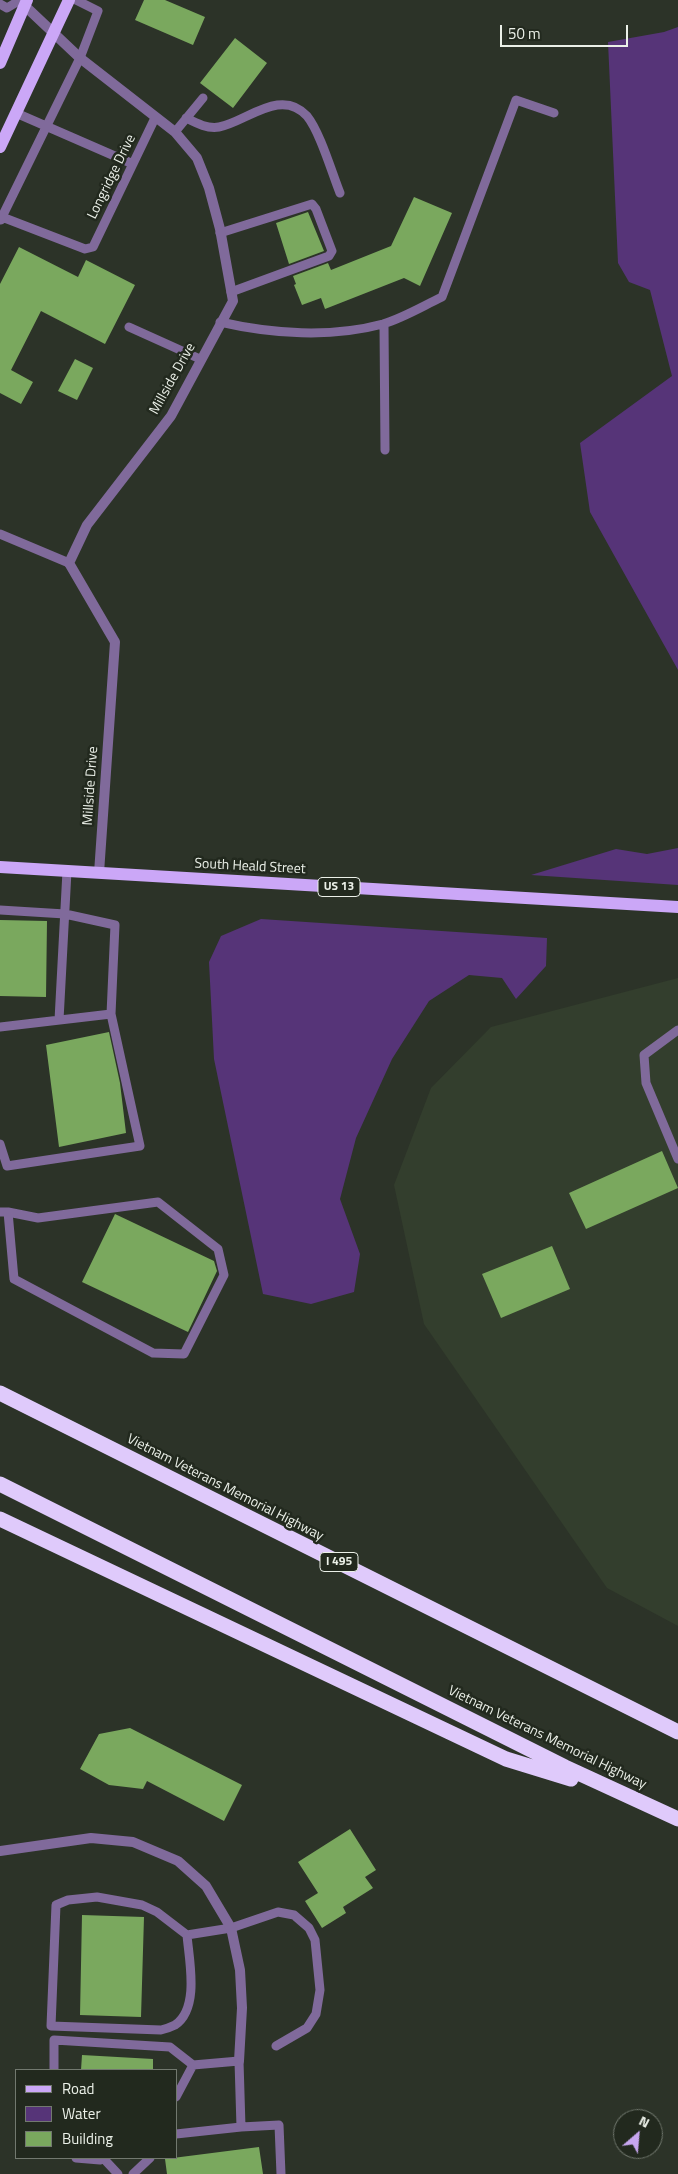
<!DOCTYPE html>
<style>
body{margin:0}
#map{position:relative;width:678px;height:2174px;overflow:hidden;background:#2c3328;font-family:"Titillium Web",sans-serif}
canvas{display:block}
.legend{position:absolute;left:15px;top:2069px;width:162px;height:90px;box-sizing:border-box;background:#22291e;border:1px solid #72796f;margin:0;padding:6px 9px;list-style:none;font-size:15px;color:#ebf0e8}
.legend li{display:flex;align-items:center;gap:10px;height:25px}
.legend b{width:25px;border:1px solid #72796f}
.north{position:absolute;left:613px;top:2109px;width:50px;height:50px;box-sizing:border-box;background:#22291e;border:1px solid #72796f;border-radius:50%;rotate:27deg;font-size:14px;font-weight:700;line-height:20px;text-align:center;color:#ebf0e8}
.north::after{content:'';display:block;margin:auto;width:18px;height:22px;background:#c7a6ef;clip-path:polygon(50% 0,100% 100%,50% 72%,0 100%)}
.scale{position:absolute;left:500px;top:25px;width:128px;height:22px;box-sizing:border-box;border:2px solid #ebf0e8;border-top:0;padding-left:6px;font-size:15px;line-height:18px;white-space:nowrap;color:#ebf0e8;-webkit-text-stroke:4px #22291e;paint-order:stroke}
</style>
<div id="map">
<canvas width="678" height="2174"></canvas>
<ul class="legend">
<li><b style="height:6px;background:#cba7f7"></b>Road</li>
<li><b style="height:14px;background:#563478"></b>Water</li>
<li><b style="height:14px;background:#7aa85e"></b>Building</li>
</ul>
<div class="north">N</div>
<div class="scale">50 m</div>
</div>
<script>
const context = document.querySelector('canvas').getContext('2d');
context.lineJoin = 'round';
function fillPath(path, color) { context.fillStyle = color; context.fill(path, 'evenodd'); }
function trace(path, color, width, dash) { context.strokeStyle = color; context.lineWidth = width; context.lineCap = dash ? 'butt' : 'round'; context.setLineDash(dash || []); context.stroke(path); }
function drawText(font, color, halo, rows, align = 'center') {
  context.font = font + ' "Titillium Web",sans-serif'; context.lineWidth = 5; context.setLineDash([]); context.textBaseline = 'middle'; context.strokeStyle = halo; context.fillStyle = color; for (const [text, x, y, turn = 0] of rows) {
    context.save(); context.translate(x, y); context.rotate((+turn || 0) * Math.PI / 180); context.textAlign = isNaN(turn) ? turn : align; if (halo) context.strokeText(text, 0, 0); context.fillText(text, 0, 0); context.restore();
  }
}
const built = new Path2D(`
 M678 978V1626L607 1588 424 1324 394 1185 431 1088 491 1027Z`);
const water = new Path2D(`
 M678 27V670L590 512 580 443 672 376 650 290 629 282 618 263 608 42 664 32Z
 M678 848V885L531 875 616 849 647 854Z
 M261 919 547 938 546 966 516 999 502 978 469 975 429 1001 392 1059 356 1138 340 1199 360 1254 354 1292 311 1304 263 1294 214 1059 209 962 221 936Z`);
const building = new Path2D(`
 M144 0H165L205 17 193 45 135 20Z
 M235 38 267 63 233 108 200 83Z
 M414 197 452 213 420 286 404 278 325 309 321 298 302 305 294 285 296 284 293 276 328 263 331 270 391 246Z
 M308 212 324 251 289 264 276 223Z
 M19 247 78 277 86 260 135 285 105 344 41 311 11 370 33 382 21 404 0 393V284Z
 M75 359 93 368 77 400 58 391Z
 M0 920 47 921 46 997 0 996Z
 M109 1032 120 1083 126 1133 59 1147 46 1045Z
 M662 1151 678 1188 586 1229 569 1193Z
 M115 1214 214 1261 217 1271 188 1332 82 1282Z
 M552 1246 570 1289 501 1318 482 1274Z
 M130 1728 242 1785 224 1821 147 1781 143 1789 109 1785 80 1769 99 1734Z
 M350 1829 376 1870 365 1877 373 1888 343 1907 346 1913 322 1928 305 1901 318 1893 298 1862Z
 M82 1915 144 1917 141 2017 80 2015Z
 M82 2055 153 2059V2070H81Z
 M259 2147 263 2174H167L165 2159Z`);
const lane = new Path2D(`
 M0 4 7 8 17 2
 M16 113 133 164
 M186 118C196 123 207 129 219 127 246 122 281 87 307 116 320 132 332 173 340 193
 M175 132 203 98
 M2 217 80 58 98 11 76 0
 M1 220 2 217 85 249 93 247 155 118
 M220 233 312 204 316 209 332 251 329 256 231 292
 M220 322C272 334 331 338 383 324 403 318 423 306 442 297L516 100 554 113
 M384 324 385 450
 M129 327 200 359
 M0 534 69 563
 M0 910 65 914 115 925 111 1014
 M59 1020 67 871
 M0 1027 111 1014 140 1146 7 1166 0 1144
 M678 1030 644 1055 646 1083 678 1159
 M0 1212H8L38 1218 158 1202 218 1249 224 1275 184 1354 153 1353 14 1279 8 1212
 M187 1935C189 1960 200 2008 175 2025 171 2027 165 2029 161 2030L51 2026 56 1905 68 1900 97 1897 142 1905 157 1912 187 1935 231 1928 278 1912 294 1915 309 1928 315 1940 320 1990 316 2014 307 2028 276 2046
 M54 2070V2040L170 2047 193 2065 239 2061 241 2127 279 2125 281 2174
 M176 2097 193 2065
 M176 2134 241 2127
 M76 2158 100 2160 105 2158
 M104 2159 118 2174
 M133 2174 150 2158`);
const street = new Path2D(`
 M25 6 80 58 175 132 197 158 209 188 220 229 233 301 171 416 87 525 69 563 115 642 99 873
 M0 1851 91 1838 133 1842 178 1861 206 1886 231 1928 240 1970 242 2008 239 2061`);
const primary = new Path2D(`
 M0 63 27 0
 M0 147 69 0
 M0 867 678 907`);
const highway = new Path2D(`
 M0 1393 678 1732
 M0 1484 565 1767 678 1819
 M0 1519 506 1759 571 1779`);
const shields = [
 [339,887,42],
 [339,1562,38]
];
const shieldNames = [
 ["US 13",339,887],
 ["I 495",339,1562]
];
const streetNames = [
 ["Longridge Drive",112,177,-64],
 ["Millside Drive",173,379,-61],
 ["Millside Drive",91,786,-86],
 ["South Heald Street",250,867,3],
 ["Vietnam Veterans Memorial Highway",225,1488,27],
 ["Vietnam Veterans Memorial Highway",547,1738,26]
];
fillPath(built, '#333e2d');
fillPath(water, '#563478');
fillPath(building, '#7aa85e');
trace(lane, '#806a9b', 9);
trace(street, '#806a9b', 10);
trace(primary, '#cba7f7', 12);
trace(highway, '#dfcafb', 15);
for (const [x, y, w] of shields) { const box = new Path2D(); box.roundRect(x - w / 2, y - 9.5, w, 19, 4); context.fillStyle = '#22291e'; context.fill(box); trace(box, '#ebf0e8', 1); }
drawText('bold 12px', '#ebf0e8', null, shieldNames);
drawText('14px', '#ebf0e8', '#22291e', streetNames);
</script>
